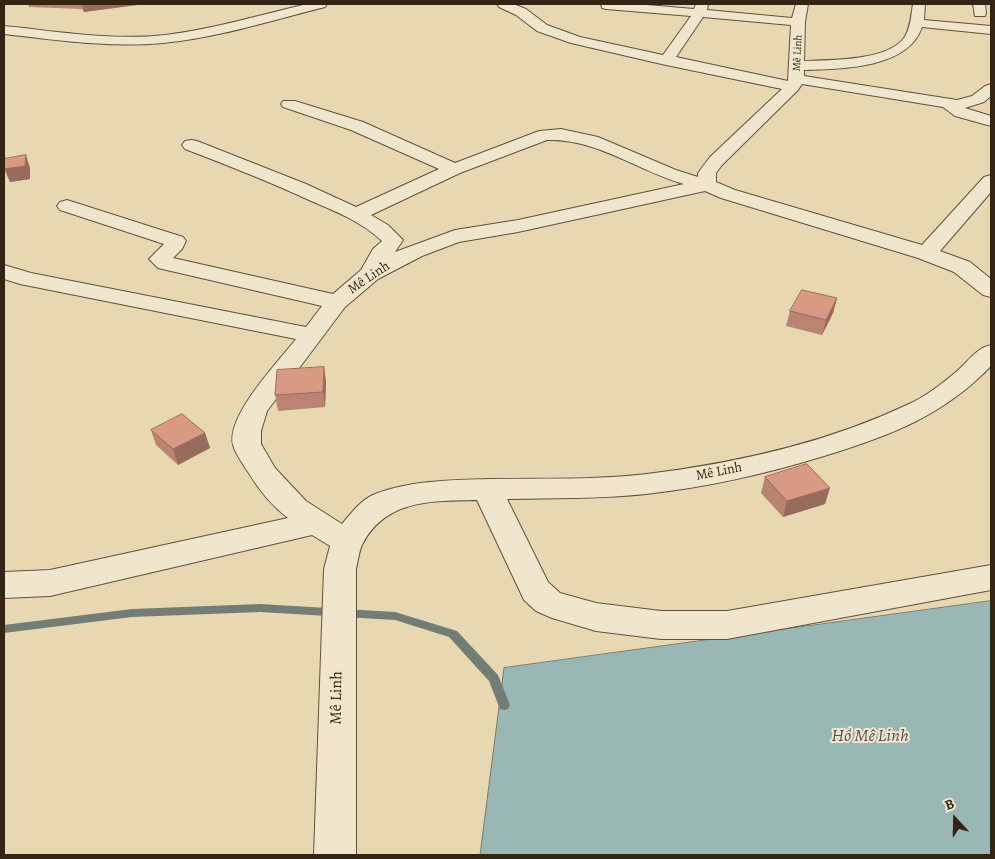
<!DOCTYPE html>
<meta charset="utf-8">
<style>
body{margin:0}
#map{position:relative;width:995px;height:859px;overflow:hidden;background:#e8d8b2;font-family:Alegreya,serif}
canvas{display:block}
.frame{position:absolute;inset:0;border:5px solid #342414;pointer-events:none}
.north{position:absolute;left:930px;top:794px;width:50px;height:50px;-webkit-text-stroke:4px #f0e6cd;paint-order:stroke;rotate:339deg;font-size:14px;font-weight:700;line-height:20px;text-align:center;color:#342414}
.north::after{content:'';display:block;margin:auto;width:18px;height:22px;background:#342414;clip-path:polygon(50% 0,100% 100%,50% 72%,0 100%)}
</style>
<div id="map">
<canvas width="995" height="859"></canvas>
<div class="frame"></div>
<div class="north">B</div>
</div>
<script>
const context = document.querySelector('canvas').getContext('2d');
context.lineJoin = 'round';
function fillPath(path, color) { context.fillStyle = color; context.fill(path, 'evenodd'); }
function trace(path, color, width, dash) { context.strokeStyle = color; context.lineWidth = width; context.lineCap = dash ? 'butt' : 'round'; context.setLineDash(dash || []); context.stroke(path); }
function drawText(font, color, halo, rows, align = 'center') {
  context.font = font + ' Alegreya,serif'; context.lineWidth = 4; context.setLineDash([]); context.textBaseline = 'middle'; context.strokeStyle = halo; context.fillStyle = color; for (const [text, x, y, turn = 0] of rows) {
    context.save(); context.translate(x, y); context.rotate((+turn || 0) * Math.PI / 180); context.textAlign = isNaN(turn) ? turn : align; if (halo) context.strokeText(text, 0, 0); context.fillText(text, 0, 0); context.restore();
  }
}
const water = new Path2D(`
 M991 601V855H480L504 668Z`);
const stream = new Path2D(`
 M260 604 395 612 457 631 498 675 510 705 508 709 504 710 500 709 489 681 449 637 395 620 260 612 132 617 4 633V625L132 609Z`);
const minor = new Path2D(`
 M307 4H327L325 7C272 20 218 38 163 43 110 48 56 40 4 34V26C56 31 112 41 165 35 213 29 260 15 307 4Z
 M497 4H513L526 9 547 25 580 37 663 55 691 16 606 9 602 8 601 4H635L694 9 696 4H708L707 10 792 18 796 4H808L805 22 804 61C831 60 887 61 904 38 911 28 911 15 913 4H925L924 20 991 26V34L922 27C908 69 840 69 804 70V76L957 100 972 96 985 86 991 84V96L984 102 965 108 991 116V126L955 116 943 107 802 84 798 90 722 165 716 173V182L735 190 922 245 984 177 991 175V192L940 251 970 262 991 279V297L983 295 954 272 918 258 721 198 705 191 518 232 459 242 422 256 378 279 345 307 267 411 261 431V444L275 468 306 501 342 524C351 513 362 499 375 494 412 480 453 480 491 479 543 478 595 480 647 474 737 463 827 443 909 404 925 397 943 383 956 372 968 362 976 348 991 345V366C943 416 889 436 824 456 766 474 707 487 646 494 600 499 553 498 507 499L548 582 560 593 596 603 661 611H727L991 565V590L727 639H661L596 631 552 618 536 611 524 600 477 500C433 501 387 499 363 543 359 550 358 561 356 569V855H314L324 569 330 546 312 535 50 596 4 598V572L50 570 288 518C272 506 259 490 248 472 243 464 236 455 233 445 226 416 278 362 296 339L20 284 4 279V265L31 273 306 327 322 306 158 268 149 259 164 244 60 210 57 206 60 202 67 200 183 237 186 241 182 249 173 258 333 294 361 270 373 249 382 241C362 222 335 211 309 200 268 181 227 165 185 149L182 145 185 141 191 140 197 141 306 184 356 207 439 169 351 130 283 107 281 104 283 101H295L363 122 455 163 539 131 561 129 598 137 676 170 698 177V173L710 157 782 89 666 65 571 43 537 31 516 15 499 7ZM703 17 791 25 788 81 676 57ZM547 140C596 138 638 171 684 184L518 220 455 230 395 252 403 240 388 225 371 215 460 173Z
 M973 4H985L986 13 985 16H975Z`);
const wall = new Path2D(`
 M28 4H144L84 12 82 9 29 7Z
 M4 159 30 168V179L10 182 4 169Z
 M837 298 833 313 822 335 786 326 790 311Z
 M324 367 326 382 325 407 278 411 275 395Z
 M151 430 205 433 210 448 178 465 156 445Z
 M765 477 825 504 783 517 761 493Z`);
const shadedWall = new Path2D(`
 M82 4H144L84 12Z
 M26 155 30 168V179L10 182 5 169Z
 M837 298 833 313 822 335 826 320Z
 M324 367 326 382 325 407 323 392Z
 M205 433 210 448 178 465 173 449Z
 M830 488 825 504 783 517 787 501Z`);
const building = new Path2D(`
 M26 155 25 166 5 169 4 166V159Z
 M802 290 837 298 826 320 790 311Z
 M324 367 323 392 275 395 277 370Z
 M182 414 205 433 173 449 151 430Z
 M807 464 830 488 787 501 765 477Z`);
const farStreetnames = [
 ["Mê Linh",798,53,-87]
];
const streetNames = [
 ["Mê Linh",369,278,-34],
 ["Mê Linh",719,472,-11]
];
const nearStreetnames = [
 ["Mê Linh",337,698,-89]
];
const nearWaternames = [
 ["Hồ Mê Linh",870,737]
];
fillPath(water, '#99b8b5');
trace(water, '#717d75', 1);
fillPath(stream, '#717d75');
trace(minor, '#61513c', 2);
fillPath(minor, '#f0e6cd');
fillPath(wall, '#bb8471');
fillPath(shadedWall, '#986c5c');
fillPath(building, '#d99a83');
trace(building, '#986c5c', 1);
drawText('11px', '#342414', '#f0e6cd', farStreetnames);
drawText('14px', '#342414', '#f0e6cd', streetNames);
drawText('16px', '#342414', '#f0e6cd', nearStreetnames);
drawText('italic 18px', '#525044', '#f0e6cd', nearWaternames);
</script>
